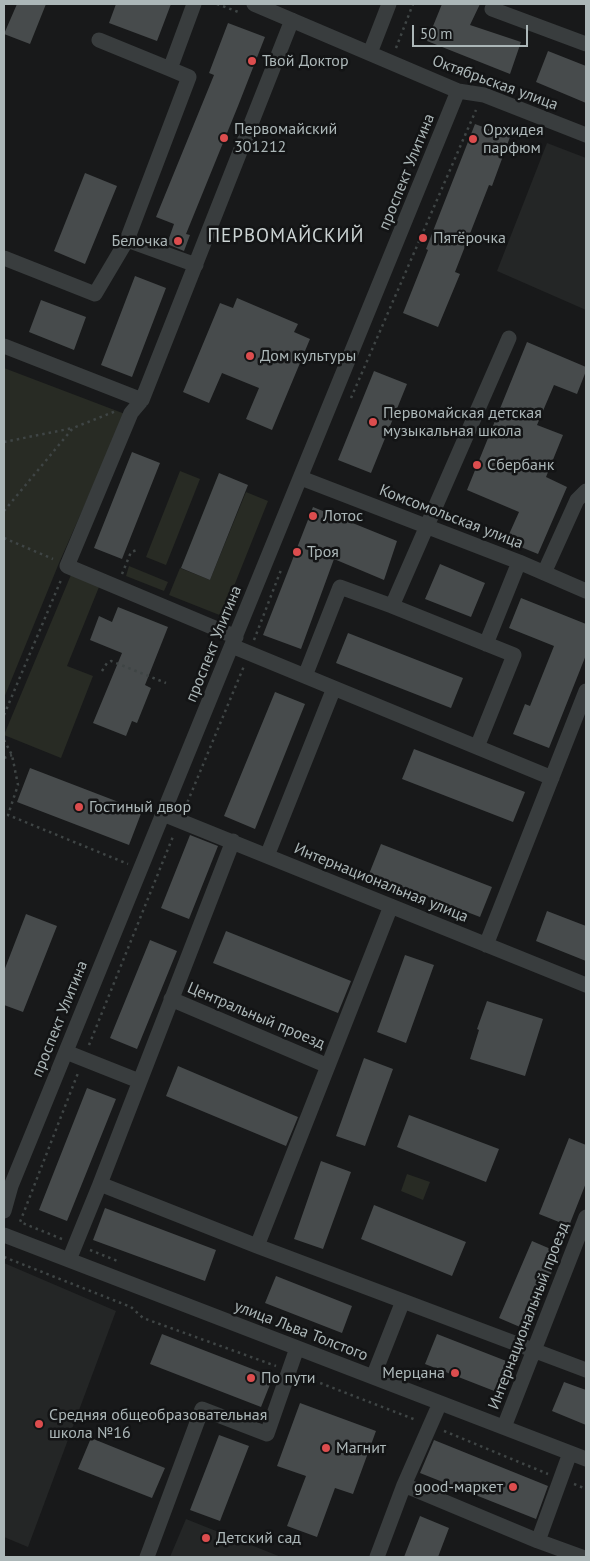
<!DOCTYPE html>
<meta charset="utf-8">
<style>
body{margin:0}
#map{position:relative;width:590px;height:1561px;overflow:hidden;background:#18191a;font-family:"PT Sans",sans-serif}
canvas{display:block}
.frame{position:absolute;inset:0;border:5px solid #acb7b8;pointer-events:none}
.scale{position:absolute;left:412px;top:25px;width:116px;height:22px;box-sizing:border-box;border:2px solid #acb7b8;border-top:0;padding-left:6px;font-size:15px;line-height:18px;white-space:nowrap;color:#acb7b8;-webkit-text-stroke:4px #131415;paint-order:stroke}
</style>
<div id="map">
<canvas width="590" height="1561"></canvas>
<div class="frame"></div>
<div class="scale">50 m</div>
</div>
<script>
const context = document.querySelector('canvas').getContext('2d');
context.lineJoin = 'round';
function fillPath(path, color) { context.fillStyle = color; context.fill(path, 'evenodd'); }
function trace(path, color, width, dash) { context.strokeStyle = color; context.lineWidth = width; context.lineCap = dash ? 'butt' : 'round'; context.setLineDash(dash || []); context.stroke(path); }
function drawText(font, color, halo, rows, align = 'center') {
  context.font = font + ' "PT Sans",sans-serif'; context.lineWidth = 5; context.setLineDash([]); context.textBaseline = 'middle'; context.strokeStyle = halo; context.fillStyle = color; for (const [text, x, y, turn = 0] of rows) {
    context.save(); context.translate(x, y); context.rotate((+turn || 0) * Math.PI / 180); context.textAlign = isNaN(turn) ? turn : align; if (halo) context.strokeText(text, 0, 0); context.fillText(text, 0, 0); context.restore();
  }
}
const built = new Path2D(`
 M547 143 586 158V310L497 271Z
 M4 1263 116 1311 28 1547 4 1537Z
 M186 1519 281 1557H170Z`);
const green = new Path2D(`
 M4 368 125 414 59 563 4 698Z
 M180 471 200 479 166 565 146 557Z
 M246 492 268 501 222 616 169 595 180 568 210 580Z
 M129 566 168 582 164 591 126 576Z
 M73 570 101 582 67 666 93 676 61 758 4 735Z
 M407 1174 430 1182 423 1200 401 1191Z`);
const building = new Path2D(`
 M17 4H46L30 44 4 34Z
 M116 4H171L157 41 109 23Z
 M442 4H480L470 25 521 42 510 74 427 41Z
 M228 23 265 37 238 106 186 234 190 235 184 251 167 244 174 224 156 217 214 75 209 73Z
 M548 51 586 66V103L536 82Z
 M475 124 510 137 492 186 489 185 455 272 460 274 438 327 403 313 428 250 426 249Z
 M85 173 117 186 85 264 54 251Z
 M135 276 166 288 132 377 101 365Z
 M237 298 298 324 294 332 310 339 272 430 246 419 259 388 222 373 209 403 183 392 220 303 233 308Z
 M41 300 86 317 74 350 29 332Z
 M527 342 586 367V371L577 394 554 385 537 425 563 435 546 477 567 487 538 554 506 541 519 512 467 490Z
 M374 371 407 384 371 473 338 460Z
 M132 452 160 463 122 559 94 548Z
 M219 473 248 485 210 580 181 568Z
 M313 507 397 541 384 580 334 559 301 649 263 635Z
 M440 564 485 583 471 617 425 599Z
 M521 598 586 624V655L549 748 513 734 525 704 530 706 554 646 509 628Z
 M118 607 168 627 145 685 151 688 137 723 132 721 126 736 93 723 122 653 90 640 99 616 112 622Z
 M348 633 463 678 451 708 336 663Z
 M275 692 305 704 255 829 224 816Z
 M414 749 525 792 513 822 402 779Z
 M30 768 142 811 129 845 17 802Z
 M190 835 218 846 189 919 161 908Z
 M381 844 492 887 480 917 369 874Z
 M547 911 586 926V961L536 941Z
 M26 914 57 926 23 1012 4 1005V971Z
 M226 931 351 981 338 1013 213 963Z
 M150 940 177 951 137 1049 110 1038Z
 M405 955 434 965 406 1043 377 1032Z
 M487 1001 543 1019 525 1076 470 1059 479 1030 477 1029Z
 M364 1058 393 1069 365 1146 336 1136Z
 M178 1066 298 1117 286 1146 166 1096Z
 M87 1088 116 1099 67 1221 39 1210Z
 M409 1115 499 1149 486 1182 397 1147Z
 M569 1138 586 1145V1183L569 1226 539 1214Z
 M321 1161 351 1172 323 1249 294 1239Z
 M374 1205 466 1242 452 1276 361 1239Z
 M105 1208 216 1250 205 1281 93 1240Z
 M532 1241 560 1253 527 1330 499 1318Z
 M276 1276 352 1306 342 1333 265 1303Z
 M162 1334 273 1377 261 1407 150 1364Z
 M437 1334 514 1364 502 1394 425 1364Z
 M564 1382 586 1390V1425L552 1411Z
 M300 1403 376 1431 353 1494 335 1488 317 1537 287 1526 306 1476 277 1466Z
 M219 1435 249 1446 220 1521 190 1510Z
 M91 1438 165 1468 152 1498 78 1469Z
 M434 1440 548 1486 536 1519 420 1473Z
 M420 1516 449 1528 438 1557H404Z`);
const path = new Path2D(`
 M217 4 241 13
 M396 48 413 4
 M351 398 476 110
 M4 442 73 428
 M4 511 73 428 116 411
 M4 538 53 559
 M122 574 131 552 137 550
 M254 640 281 570
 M102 671 107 663 111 661 166 683
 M4 715 61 580
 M4 740 12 755 18 785 8 815 128 864
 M4 758 12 755
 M185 808 244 666
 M89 1045 174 834
 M62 1239 20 1222 78 1073
 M90 1250 120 1262
 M4 1257 131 1307 143 1318 276 1366
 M302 1376 416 1420
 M444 1431 548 1474
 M574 1484 586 1489`);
const minor = new Path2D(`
 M254 4 458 91 484 95 586 135
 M494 4 492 9 586 44
 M99 40 170 69
 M370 53 389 4
 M127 240 189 77 170 69 194 4
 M4 258 95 294 127 240 196 265
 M4 346 142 400
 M301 478 519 562 586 591
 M544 573 577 500 586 491
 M236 637 67 566 131 413 142 400 292 20
 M486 644 519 562
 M232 646 552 778
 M305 676 340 587 392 606
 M477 747 514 655 392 606 509 338
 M163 814 586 985
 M233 841 100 1184 257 1246 586 1370
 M267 856 334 688
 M486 945 586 691
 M171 999 328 1066
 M66 1052 139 1081
 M4 1211 11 1186 458 91
 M4 1235 586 1459
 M257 1246 391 906
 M69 1260 100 1184
 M373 1377 403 1301
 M504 1427 586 1217
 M404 1485 538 1541 582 1557
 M538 1541 570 1453
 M147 1557 202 1409 267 1434 297 1348
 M377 1557 404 1485 440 1403`);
const markers = [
 [252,61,5,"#dc4d4e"],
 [224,138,5,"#dc4d4e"],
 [473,139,5,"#dc4d4e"],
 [423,238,5,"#dc4d4e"],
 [178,241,5,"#dc4d4e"],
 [250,356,5,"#dc4d4e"],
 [373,422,5,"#dc4d4e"],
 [477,465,5,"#dc4d4e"],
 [313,516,5,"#dc4d4e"],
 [297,552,5,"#dc4d4e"],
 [79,807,5,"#dc4d4e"],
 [455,1373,5,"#dc4d4e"],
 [251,1378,5,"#dc4d4e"],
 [39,1424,5,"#dc4d4e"],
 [326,1448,5,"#dc4d4e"],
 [513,1487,5,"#dc4d4e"],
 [206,1538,5,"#dc4d4e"]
];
const poiNames = [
 ["Твой Доктор",262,61],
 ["Первомайский",234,129],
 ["301212",234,147],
 ["Орхидея",483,130],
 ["парфюм",483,148],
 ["Пятёрочка",433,238],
 ["Белочка",168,241,"right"],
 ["Дом культуры",260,356],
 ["Первомайская детская",383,413],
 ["музыкальная школа",383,431],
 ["Сбербанк",487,465],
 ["Лотос",323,516],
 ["Троя",307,552],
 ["Гостиный двор",89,807],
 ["Мерцана",445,1373,"right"],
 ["По пути",261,1378],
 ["Средняя общеобразовательная",49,1415],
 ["школа №16",49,1433],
 ["Магнит",336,1448],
 ["good-маркет",503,1487,"right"],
 ["Детский сад",216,1538]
];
const streetNames = [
 ["Октябрьская улица",495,83,20],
 ["проспект Улитина",407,172,-68],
 ["Комсомольская улица",451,517,21],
 ["проспект Улитина",214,644,-68],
 ["Интернациональная улица",381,883,22],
 ["Центральный проезд",256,1016,23],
 ["проспект Улитина",60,1019,-68],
 ["Интернациональный проезд",529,1316,-69],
 ["улица Льва Толстого",301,1331,21]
];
const quarterNames = [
 ["ПЕРВОМАЙСКИЙ",286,237]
];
fillPath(built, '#242626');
fillPath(green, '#282b24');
fillPath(building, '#474b4c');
trace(path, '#3f4545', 2.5, [2.5, 4]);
trace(minor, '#393d3e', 15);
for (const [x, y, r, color] of markers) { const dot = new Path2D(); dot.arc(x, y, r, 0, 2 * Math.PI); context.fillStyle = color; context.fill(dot); trace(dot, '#131415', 2); }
drawText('16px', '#acb7b8', '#131415', poiNames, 'left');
drawText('16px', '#acb7b8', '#131415', streetNames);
context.letterSpacing = '1px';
drawText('19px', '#ccd4d4', '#131415', quarterNames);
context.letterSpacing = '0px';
</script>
